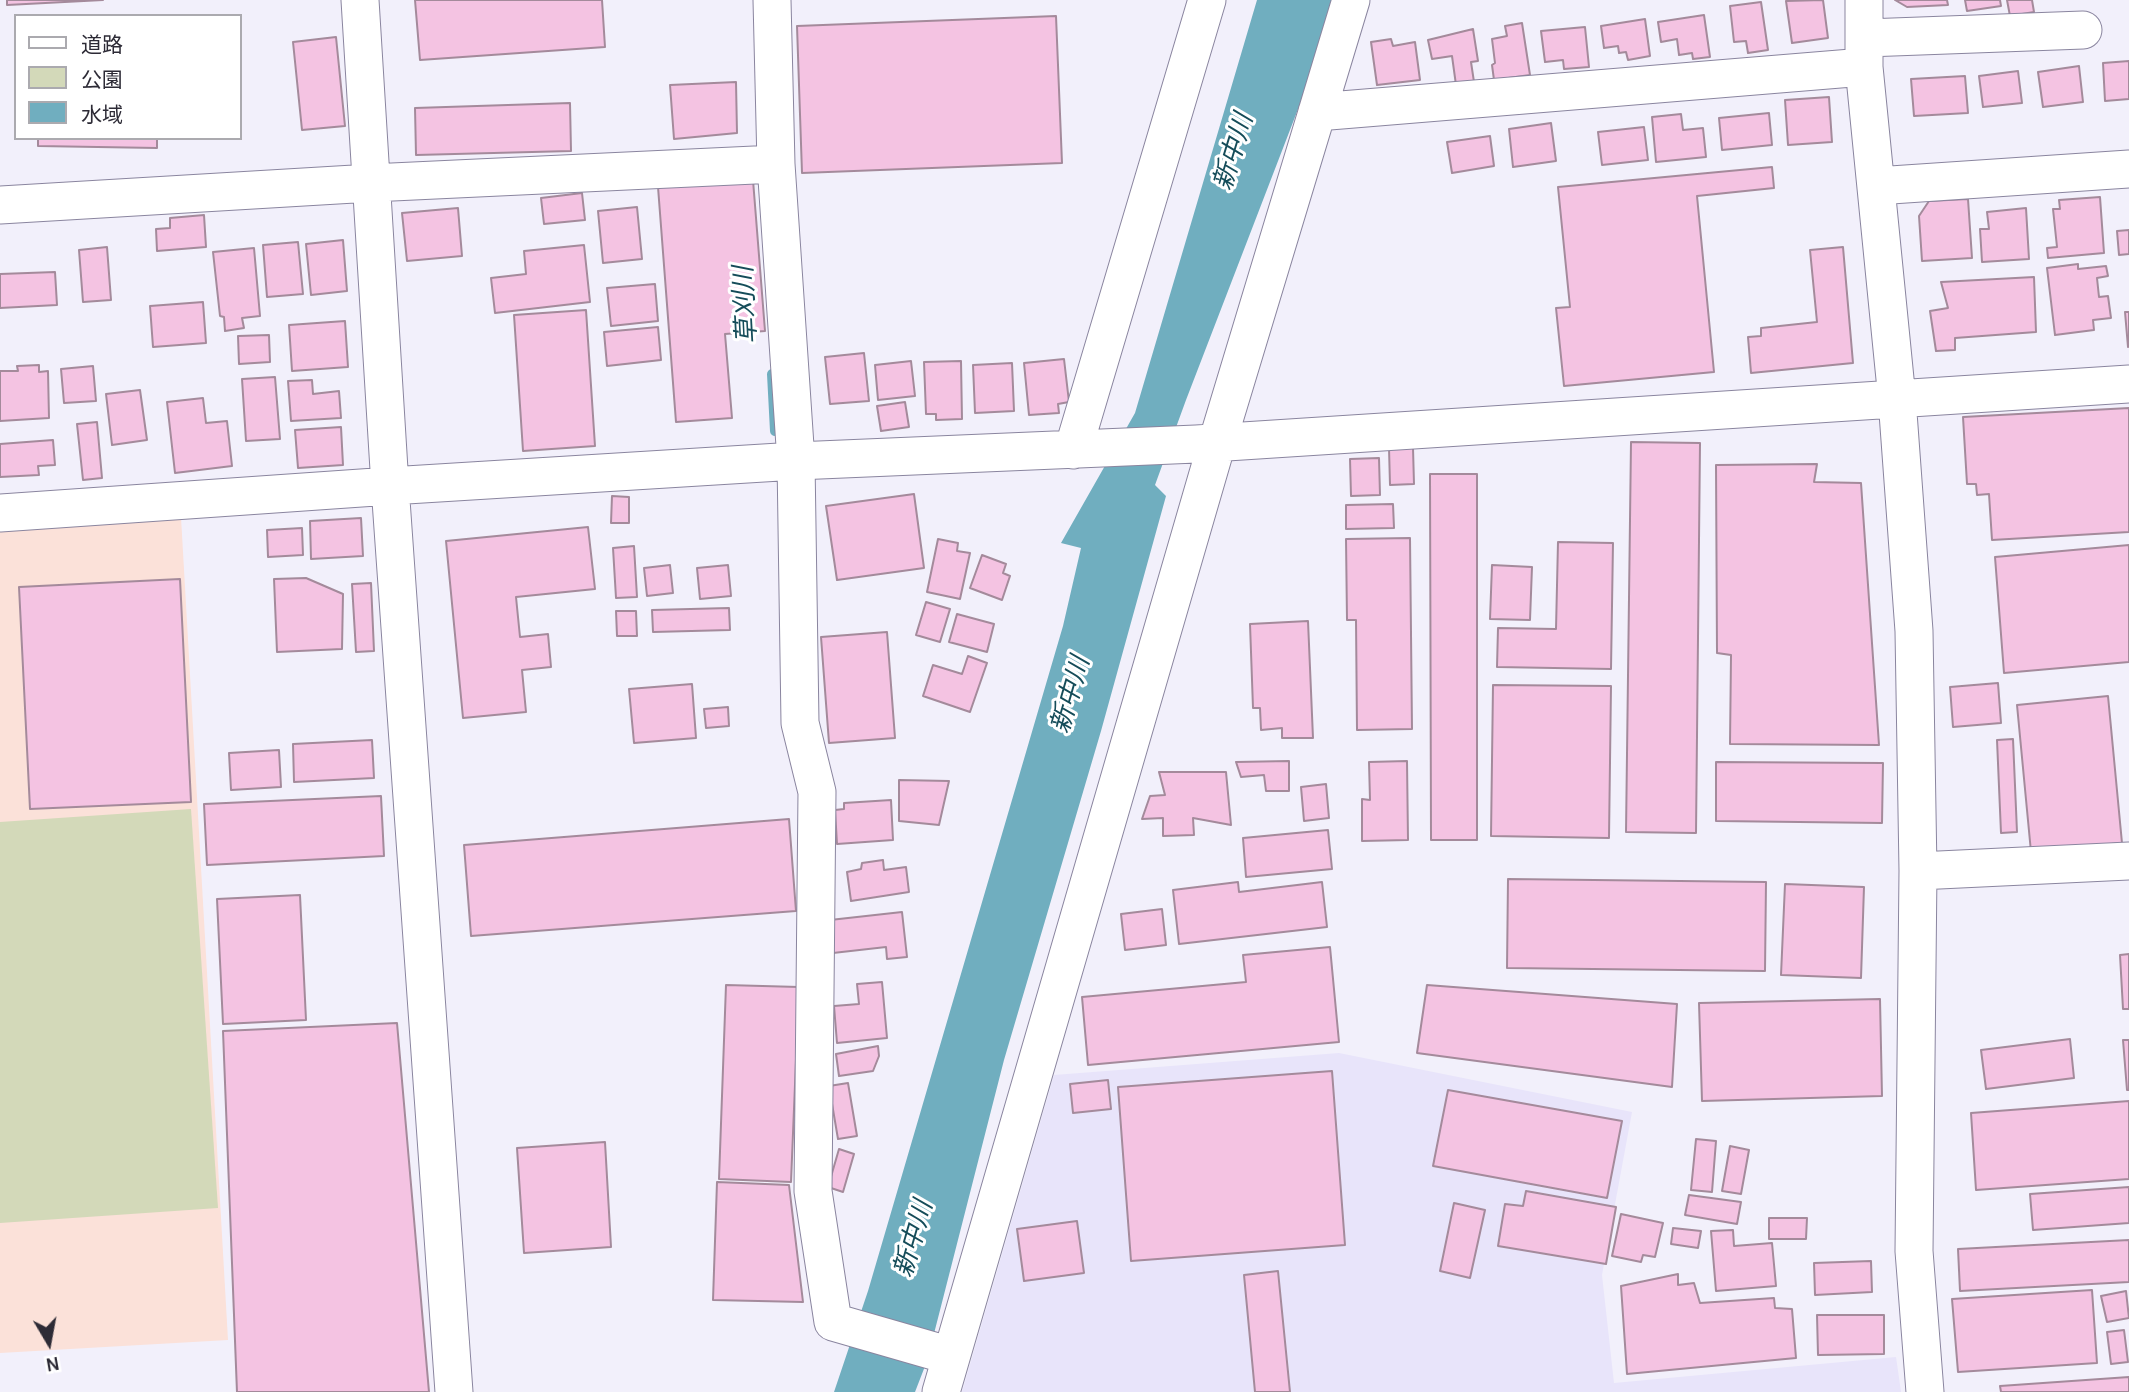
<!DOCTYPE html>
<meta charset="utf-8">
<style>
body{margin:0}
#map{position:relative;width:2129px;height:1392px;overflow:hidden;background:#f2f0fb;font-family:Karla,"Noto Sans JP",sans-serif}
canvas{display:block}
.legend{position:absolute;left:14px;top:14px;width:228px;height:126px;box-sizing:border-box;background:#fff;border:2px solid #abaaaf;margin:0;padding:9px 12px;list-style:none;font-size:21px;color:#2d2b36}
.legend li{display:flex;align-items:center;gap:14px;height:35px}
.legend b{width:35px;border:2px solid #abaaaf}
.north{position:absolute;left:14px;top:1308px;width:70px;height:70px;-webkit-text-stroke:5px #fff;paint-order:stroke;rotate:170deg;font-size:19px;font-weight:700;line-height:28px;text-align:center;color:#2d2b36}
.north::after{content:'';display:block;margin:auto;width:24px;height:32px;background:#2d2b36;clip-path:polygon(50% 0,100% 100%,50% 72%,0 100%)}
</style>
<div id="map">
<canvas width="2129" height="1392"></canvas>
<ul class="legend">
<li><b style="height:9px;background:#fff"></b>道路</li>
<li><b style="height:19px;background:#d3d9b9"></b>公園</li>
<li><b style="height:19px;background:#70aebf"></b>水域</li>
</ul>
<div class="north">N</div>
</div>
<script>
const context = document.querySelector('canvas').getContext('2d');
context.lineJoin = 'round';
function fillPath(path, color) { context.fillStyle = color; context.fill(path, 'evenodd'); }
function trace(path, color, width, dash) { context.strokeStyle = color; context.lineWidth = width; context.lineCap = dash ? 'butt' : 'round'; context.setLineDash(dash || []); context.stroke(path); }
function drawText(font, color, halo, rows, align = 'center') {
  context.font = font + ' Karla,"Noto Sans JP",sans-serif'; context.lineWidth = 6; context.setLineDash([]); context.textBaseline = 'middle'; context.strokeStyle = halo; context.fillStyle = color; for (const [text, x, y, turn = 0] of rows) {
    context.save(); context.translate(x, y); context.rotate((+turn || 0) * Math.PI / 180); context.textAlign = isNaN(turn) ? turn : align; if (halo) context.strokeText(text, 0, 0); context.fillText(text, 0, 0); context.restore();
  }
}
const built = new Path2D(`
 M1339 1053 1632 1112 1602 1275 1614 1383 1896 1357 1901 1392H962L1054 1075Z`);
const education = new Path2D(`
 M181 517 228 1340 0 1353V530Z`);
const green = new Path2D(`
 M191 809 218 1208 0 1223V822Z`);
const water = new Path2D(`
 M1257 0H1332L1310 78 1186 400 1155 485 1166 496 1101 731 1004 1060 927 1361 915 1392H834L868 1291 1063 626 1081 548 1061 543 1135 413Z`);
const stream = new Path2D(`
 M772 374 775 431`);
const building = new Path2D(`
 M7 0H103L7 5Z
 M415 0H602L605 47 420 60Z
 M1823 0 1828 38 1792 43 1786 1Z
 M1895 0H1947L1948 5 1907 7Z
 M1965 0H2000L2001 6 1967 11Z
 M2007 0H2032L2034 12 2010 16Z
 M1761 2 1768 50 1748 53 1746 41 1734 42 1730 6Z
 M1704 15 1710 57 1693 59 1692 53 1679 55 1677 39 1661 42 1658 22Z
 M1056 16 1062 163 802 173 797 26Z
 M1645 19 1650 56 1628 60 1626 52 1619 53 1618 46 1604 48 1601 26Z
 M1522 23 1530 75 1494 80 1492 65 1495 63 1492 39 1507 36 1505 26Z
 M1585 27 1589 67 1564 69 1563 60 1545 62 1541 31Z
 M1473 29 1478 61 1471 62 1474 82 1456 85 1452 56 1432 59 1428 40Z
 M336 37 345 126 302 130 293 42Z
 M1391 39 1393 46 1415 42 1420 80 1377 85 1371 42Z
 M2129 61V99L2105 101 2103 63Z
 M2079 66 2083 102 2043 107 2038 72Z
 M2018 71 2022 103 1983 107 1979 76Z
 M1965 76 1968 113 1914 116 1911 79Z
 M736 82 737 133 674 139 670 85Z
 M1829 97 1832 142 1788 145 1785 100Z
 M570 103 571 151 416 155 415 108Z
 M1769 113 1772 145 1722 150 1719 118Z
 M1681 114 1683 130 1703 128 1706 157 1656 162 1652 117Z
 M1551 123 1556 161 1513 167 1509 129Z
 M1644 127 1648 160 1602 165 1598 132Z
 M1490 136 1494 166 1452 173 1447 142Z
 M38 138H157V148L38 146Z
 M1772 167 1774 188 1697 196 1714 372 1564 386 1556 308 1570 307 1558 187Z
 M753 180 765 331 725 334 732 418 676 422 658 187Z
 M582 193 585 220 544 224 541 198Z
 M2100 197 2104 253 2048 258 2047 248 2057 247 2053 209H2060L2059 200Z
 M1968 199 1972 258 1922 261 1919 216 1929 201Z
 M637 207 642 259 603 263 598 211Z
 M458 208 462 256 407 261 402 213Z
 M2026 208 2029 259 1982 262 1980 229H1989L1987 212Z
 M204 215 206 247 157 251 156 229 170 228V218Z
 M2129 230V254L2119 255 2117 231Z
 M343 240 347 291 311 295 306 244Z
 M298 242 303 294 267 297 263 245Z
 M584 245 590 302 495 313 491 278 526 274 524 251Z
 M107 247 111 300 83 302 79 250Z
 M1843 247 1853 363 1751 373 1748 337 1761 336V328L1817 322 1810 250Z
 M254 248 260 316 242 318 244 328 225 331 224 317 220 316 213 252Z
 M2078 264V269L2106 266 2108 276 2097 278 2099 297 2108 296 2111 318 2093 320 2094 330 2055 335 2047 268Z
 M55 272 57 305 0 308V274Z
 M2034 277 2036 332 1955 338V350L1936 351 1930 311 1948 308 1941 282Z
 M655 284 658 321 611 326 607 288Z
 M203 302 206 343 153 347 150 306Z
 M586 310 595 446 523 451 514 315Z
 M2125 312H2129V346L2128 347Z
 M345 321 348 367 292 371 289 325Z
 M658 327 661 360 607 366 604 332Z
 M269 335 270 362 239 364 238 336Z
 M864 353 869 401 830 404 825 357Z
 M1064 359 1069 402 1058 404 1059 413 1029 415 1024 363Z
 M911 361 915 396 878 400 875 365Z
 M961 361 962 419 936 420V414H926L924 362Z
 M1012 363 1014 411 975 413 973 365Z
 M39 365V372L48 371 49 418 0 421V371H18L17 366Z
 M93 366 96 401 64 403 61 369Z
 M275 377 280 439 246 441 242 379Z
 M312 380 313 394 339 391 341 418 291 421 288 381Z
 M140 390 147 440 112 445 106 394Z
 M203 398 206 423 227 421 232 466 175 473 167 402Z
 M905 402 909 427 881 431 877 406Z
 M2129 408V532L1992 540 1989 494 1977 495 1976 484H1967L1963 417Z
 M97 422 102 478 83 480 77 424Z
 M341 427 343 465 298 468 295 430Z
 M53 440 55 465 38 466 39 475 0 477V444Z
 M1631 442 1700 443 1696 833 1626 832Z
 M1389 448H1413L1414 484 1390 485Z
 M1379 458 1380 495 1351 496 1350 459Z
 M1817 464 1814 482 1861 483 1879 745 1730 744 1731 655 1717 653 1716 465Z
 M1430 474H1477V840H1431Z
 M914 494 924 568 837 580 826 506Z
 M612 496 629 497V523H611Z
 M1393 504 1394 528 1346 529V505Z
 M361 518 363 556 311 559 310 521Z
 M588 527 595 589 516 597 520 637 548 634 551 667 522 670 526 712 463 718 446 541Z
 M302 528 303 555 268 557 267 530Z
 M1410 538 1412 729 1357 730 1356 620H1347L1346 539Z
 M938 539 958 543 957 551 970 553 960 599 927 592Z
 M1558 542 1613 543 1611 669 1497 667 1498 628 1556 629Z
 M2129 545V662L2004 673 1995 557Z
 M634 546 637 597 616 598 613 548Z
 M982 555 1006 564 1003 573 1010 576 1002 600 970 588Z
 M670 565 673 593 647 596 644 568Z
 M728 565 731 596 700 599 697 568Z
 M1492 565 1532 567 1530 620 1490 619Z
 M306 578 343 594 342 649 277 652 274 579Z
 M180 579 191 802 30 809 19 587Z
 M371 583 374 651 356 652 352 584Z
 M926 602 950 609 940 642 916 635Z
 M729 608 730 630 653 632 652 610Z
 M616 611H636L637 636H617Z
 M957 614 994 624 987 652 949 642Z
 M1308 621 1313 738H1282V728L1261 730 1260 708H1253L1250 624Z
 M887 632 895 738 829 743 821 637Z
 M968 656 987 663 970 712 923 696 933 665 962 674Z
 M1998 683 2001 723 1953 727 1950 687Z
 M692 684 696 738 634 743 629 689Z
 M1493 685 1611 686 1609 838 1491 836Z
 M2108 696 2122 843 2031 852 2017 705Z
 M728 707 729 726 706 728 704 709Z
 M2013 739 2017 832 2001 833 1997 740Z
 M372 740 374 778 294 782 293 744Z
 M279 750 281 787 231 790 229 753Z
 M1289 761V791H1266L1264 775 1241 777 1236 762Z
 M1407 761 1408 840 1362 841V799L1370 800 1369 762Z
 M1716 762 1883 763 1882 823 1716 821Z
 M1159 772H1226L1231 825 1193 818 1194 835 1163 836V818L1142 819 1150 796 1165 795Z
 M899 780 949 781 939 825 899 821Z
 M1326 784 1329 818 1304 821 1301 787Z
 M381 796 384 856 207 865 204 804Z
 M891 800 893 840 837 844 835 810 844 809V803Z
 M789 819 796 911 471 936 464 845Z
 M1328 830 1332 869 1246 877 1243 838Z
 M883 860 884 870 906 867 909 892 851 901 847 872 861 869 862 863Z
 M1508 879 1766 882 1765 971 1507 968Z
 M1238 882 1239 892 1322 882 1327 927 1179 944 1173 890Z
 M1785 884 1864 887 1861 978 1781 975Z
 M300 895 306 1020 223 1024 217 899Z
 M1162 909 1166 945 1125 950 1121 914Z
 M902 912 907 957 887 959 886 947 833 953 830 920Z
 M1330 947 1339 1042 1088 1065 1082 997 1246 982 1243 955Z
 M2129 954V1009H2123L2120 955Z
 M882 982 887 1038 837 1043 834 1006 859 1004 857 984Z
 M726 985 799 987 791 1182 719 1179Z
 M1427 985 1677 1004 1672 1087 1417 1053Z
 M1880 999 1882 1096 1702 1101 1699 1003Z
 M397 1023 429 1392H237L223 1031Z
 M2070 1039 2074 1078 1986 1089 1981 1050Z
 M2123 1040H2129V1090H2127Z
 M878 1046 879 1056 873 1071 839 1076 836 1054Z
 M1332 1071 1345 1245 1131 1261 1118 1087Z
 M1108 1080 1111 1109 1073 1113 1070 1084Z
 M848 1083 857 1136 838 1139 829 1086Z
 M1448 1090 1622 1121 1607 1198 1433 1166Z
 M2129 1101V1179L1976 1190 1971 1113Z
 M1696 1139 1716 1141 1712 1192 1691 1190Z
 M605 1142 611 1247 524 1253 517 1148Z
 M1730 1146 1749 1150 1741 1194 1722 1191Z
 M839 1149 854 1154 843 1192 828 1187Z
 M717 1182 789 1185 803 1302 713 1300Z
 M2129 1187V1223L2033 1230 2030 1194Z
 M1526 1191 1616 1207 1606 1264 1498 1246 1505 1204 1523 1206Z
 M1689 1195 1741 1202 1737 1224 1685 1215Z
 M1454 1203 1485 1210 1470 1278 1440 1271Z
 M1621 1214 1663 1223 1655 1257 1643 1255 1641 1262 1612 1256Z
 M1769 1218H1807L1806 1239H1769Z
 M1077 1221 1084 1273 1024 1281 1017 1229Z
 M1673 1228 1701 1231 1698 1248 1671 1244Z
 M1733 1230 1734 1246 1772 1243 1776 1286 1716 1291 1711 1231Z
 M2129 1240V1282L1960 1291 1958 1249Z
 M1871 1261 1872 1292 1815 1295 1814 1263Z
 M1278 1271 1290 1392H1255L1244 1275Z
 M1678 1274V1285L1694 1283 1700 1303 1774 1298 1775 1308 1792 1309 1796 1358 1627 1374 1621 1286Z
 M2092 1290 2097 1363 1958 1372 1952 1299Z
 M2126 1291 2129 1318 2107 1322 2101 1296Z
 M1817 1315H1884V1354L1818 1355Z
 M2124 1330 2128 1362 2111 1364 2107 1332Z
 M2129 1377V1392H2001L2000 1386Z`);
const minor = new Path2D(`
 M360 0 390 486 454 1392
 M772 0 776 164 796 461 800 723 817 792 813 1191 833 1322 951 1356
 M1864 0V67L1897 399 1914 631 1918 871 1914 1251 1925 1392
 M1866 38 2083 30
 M1317 112 1864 67
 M1876 186 2129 169
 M0 205 371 183 776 164
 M1073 450 1207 0
 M0 513 390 486 796 461 1196 444 2129 384
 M1918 871 2129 861
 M941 1392 1217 443 1351 0`);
const waterNames = [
 ["新中川",1234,152,-73],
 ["草刈川",746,305,-93],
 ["新中川",1071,695,-74],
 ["新中川",914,1239,-74]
];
fillPath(built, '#e8e4fa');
fillPath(education, '#fbe1d9');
fillPath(green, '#d3d9b9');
fillPath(water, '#70aebf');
trace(stream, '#70aebf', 10);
fillPath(building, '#f4c3e2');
trace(building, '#a48a9b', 2);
trace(minor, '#8a859f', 39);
trace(minor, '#fff', 37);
drawText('italic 26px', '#154c59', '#fff', waterNames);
</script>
